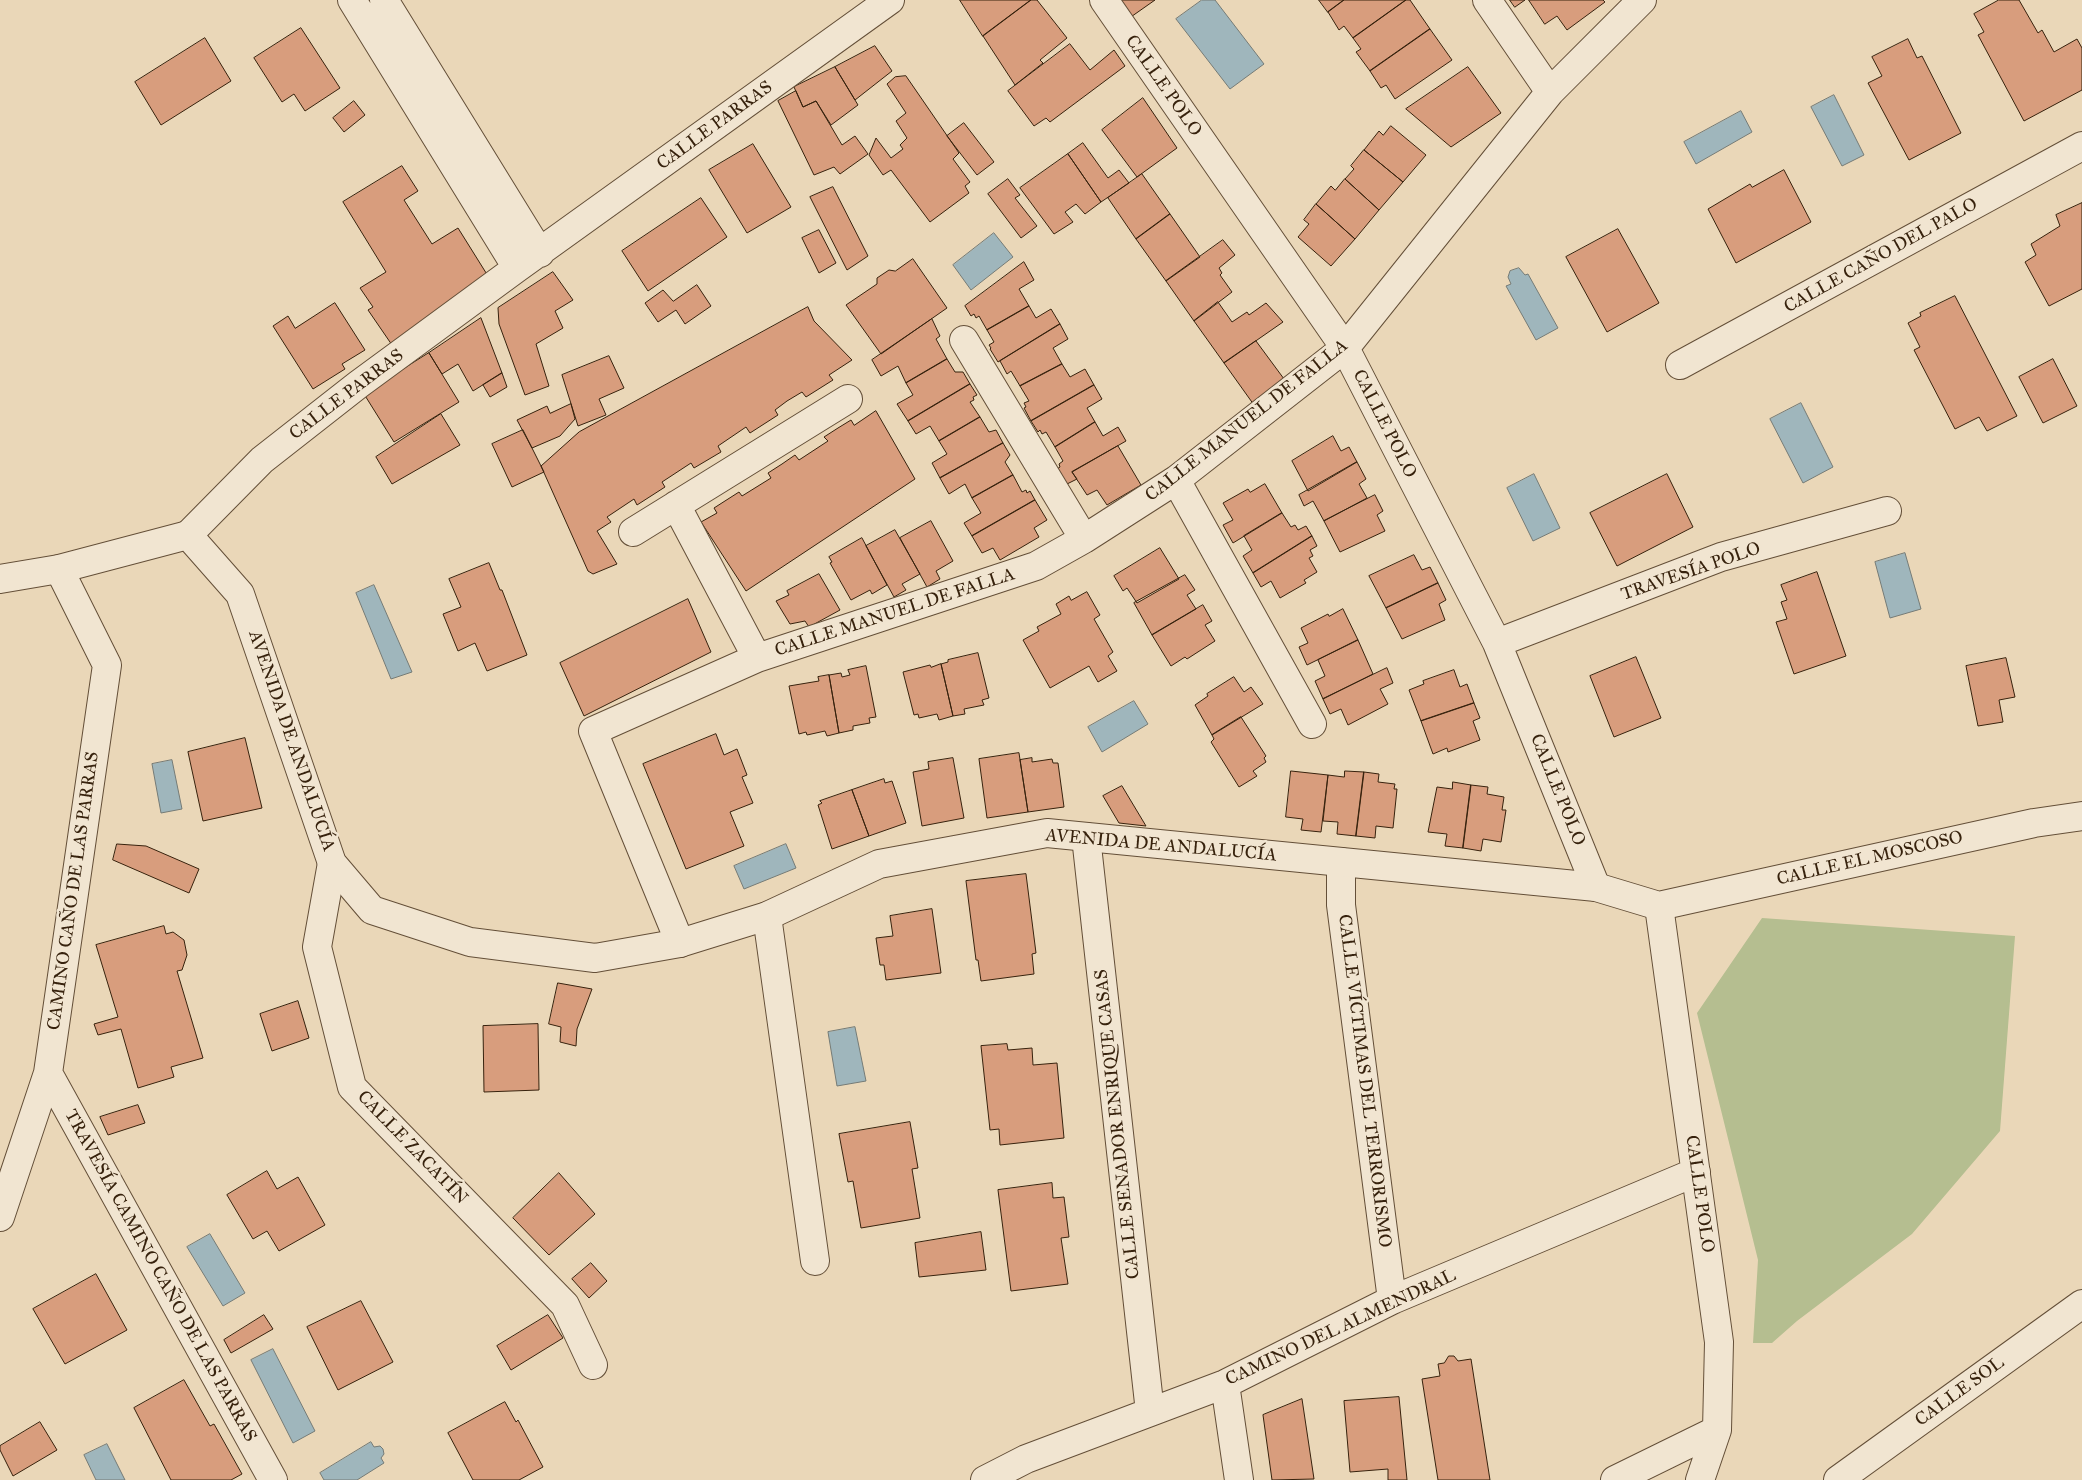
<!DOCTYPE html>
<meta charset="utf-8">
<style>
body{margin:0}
canvas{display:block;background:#ead7b8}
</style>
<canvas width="2082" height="1480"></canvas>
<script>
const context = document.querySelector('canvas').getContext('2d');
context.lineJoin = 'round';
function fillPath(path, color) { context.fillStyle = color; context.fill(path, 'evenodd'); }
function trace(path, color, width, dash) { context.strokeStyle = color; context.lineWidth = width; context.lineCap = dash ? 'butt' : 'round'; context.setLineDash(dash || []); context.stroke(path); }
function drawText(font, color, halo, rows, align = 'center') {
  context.font = font + ' "IM FELL Great Primer",serif'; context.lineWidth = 5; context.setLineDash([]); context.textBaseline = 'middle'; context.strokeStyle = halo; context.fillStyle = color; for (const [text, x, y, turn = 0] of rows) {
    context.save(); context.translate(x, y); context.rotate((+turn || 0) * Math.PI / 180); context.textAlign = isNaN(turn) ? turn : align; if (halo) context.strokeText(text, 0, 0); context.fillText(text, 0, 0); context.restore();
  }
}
const green = new Path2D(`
 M1762 918 2015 936 2000 1131 1912 1234 1797 1321 1772 1343H1753L1758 1260 1697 1013Z`);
const water = new Path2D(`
 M1202 0H1215L1264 64 1230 89 1176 19Z
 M1834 95 1864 155 1842 166 1811 107Z
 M1741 111 1752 132 1696 164 1684 142Z
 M994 233 1013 257 971 290 953 265Z
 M1519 268 1525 275 1528 274 1558 328 1536 340 1506 286 1511 284 1508 277 1510 271Z
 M1801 403 1833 467 1803 483 1770 419Z
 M1534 474 1560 528 1533 541 1507 488Z
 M1905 553 1921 609 1890 618 1875 562Z
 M374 585 412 672 391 679 356 593Z
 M1134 701 1148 724 1102 752 1088 727Z
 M172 760 182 809 161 813 152 764Z
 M786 844 796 868 744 889 734 866Z
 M855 1027 866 1081 837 1086 828 1032Z
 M210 1234 245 1293 223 1306 187 1247Z
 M273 1349 315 1431 293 1443 251 1360Z
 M371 1442 374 1447 380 1446 383 1449 384 1454 381 1458 384 1463 357 1480H324L320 1473Z
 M107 1444 125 1480H96L84 1455Z`);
const building = new Path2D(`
 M960 0H1031L983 36Z
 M1031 0H1037L1067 38 1040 60 1043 63 1015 85 983 36Z
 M1116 0H1155L1128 19Z
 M1319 0H1344L1328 12Z
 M1344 0H1406L1353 38 1344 26 1339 30 1328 12Z
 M1406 0H1410L1430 29 1370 71 1356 52 1361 49 1353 38Z
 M1510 0H1525L1515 7Z
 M1529 0H1603L1605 2 1567 30 1557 16 1545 24Z
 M1999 0H2019L2038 33 2042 30 2054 52 2077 39 2082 48V90L2024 121 1978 35 1984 32 1974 14Z
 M301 28 340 88 305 111 294 94 282 102 254 58Z
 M1430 29 1452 60 1395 99 1386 85 1381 88 1370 71Z
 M205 38 231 81 161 125 135 82Z
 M1908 39 1917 58 1922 56 1961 133 1909 160 1868 83 1882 76 1872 57Z
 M1070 44 1090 70 1114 50 1125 66 1050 122 1046 118 1034 126 1008 91Z
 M875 46 892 71 855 100 835 67Z
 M835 67 858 105 831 125 816 101 803 107 794 87Z
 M1468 67 1501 113 1451 147 1406 109Z
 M906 76 959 153 953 159 970 182 965 186 969 193 930 222 891 170 883 175 869 155 876 138 891 158 903 149 900 145 907 138 896 121 906 113 887 84 895 77Z
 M796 91 803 107 816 101 842 145 855 136 868 154 840 174 834 167 814 175 778 101Z
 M1143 98 1177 148 1137 177 1102 130Z
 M354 101 365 115 344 132 333 118Z
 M964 123 994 162 977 175 947 136Z
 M1391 126 1426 155 1403 182 1364 150 1379 131 1383 135Z
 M1083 143 1108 178 1119 170 1129 183 1101 202 1068 154Z
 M753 144 791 207 747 233 709 170Z
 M1364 150 1403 182 1379 210 1345 179 1354 169 1351 166Z
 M1068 154 1101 202 1085 214 1076 204 1065 212 1073 222 1054 234 1020 188Z
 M402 166 418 191 404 200 432 244 458 228 488 276 392 345 368 310 373 307 360 288 386 272 343 202Z
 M1784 170 1811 222 1736 263 1708 209 1750 184 1752 187Z
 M1142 174 1170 214 1136 239 1108 198Z
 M1008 179 1020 195 1015 198 1037 226 1021 238 988 194Z
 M1345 179 1379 210 1355 239 1316 204 1331 186 1335 190Z
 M833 187 868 256 847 270 810 197Z
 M701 198 727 237 648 291 622 251Z
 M2082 203V289L2049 306 2025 262 2036 255 2031 244 2060 226 2056 215Z
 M1316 204 1355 239 1331 266 1298 237 1309 224 1304 220Z
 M1170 214 1200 257 1166 281 1136 239Z
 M1618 229 1659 303 1607 332 1566 257Z
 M819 230 836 263 819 273 802 238Z
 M1223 240 1235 255 1219 268 1222 273 1220 275 1232 292 1194 321 1166 281Z
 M913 259 947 308 881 354 846 305 877 284V278L889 270 895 271Z
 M1024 262 1034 280 1019 289 1029 306 987 330 979 316 976 318 974 314 971 316 965 306Z
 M553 272 573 300 555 311 563 328 536 344 549 386 525 395 499 324 498 308Z
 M697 285 711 306 685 324 676 310 658 322 645 303 663 290 673 301Z
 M1955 296 2017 416 1987 431 1979 417 1955 429 1914 350 1920 347 1908 323 1921 316 1920 313Z
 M1218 302 1232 322 1247 312 1249 315 1266 303 1283 322 1224 363 1194 321Z
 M335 303 365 350 342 364 345 369 313 389 273 326 288 316 295 328Z
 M1029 306 1036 318 1051 309 1060 324 998 362 990 349 991 348 989 345 994 342 987 330Z
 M808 307 814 321 852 360 829 375 833 380 806 397 802 392 787 401 775 410 778 415 750 433 746 427 718 446 721 452 694 468 691 463 662 482 665 487 637 505 634 499 607 517 611 522 597 531 617 564 593 574 588 571 541 466 579 432Z
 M481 318 502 373 473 391 458 364 442 374 429 353Z
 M932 319 940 336 936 339 947 359 906 383 898 366 881 376 872 360Z
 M1060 324 1068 339 1053 348 1062 364 1020 386 1011 371 1007 374 1000 361Z
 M1256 341 1287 383 1254 405 1224 363Z
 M429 353 459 402 394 442 364 394Z
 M609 356 624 388 599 399 606 415 578 426 562 375Z
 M947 359 955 372H963L970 384 908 421 897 404 913 395 906 383Z
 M2053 359 2077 406 2043 423 2019 377Z
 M1062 364 1070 377 1085 369 1094 385 1031 421 1024 408 1026 407 1024 403 1029 401 1020 386Z
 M502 373 507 387 490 397 483 385Z
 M970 384 977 395 973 397 974 400 970 402 980 417 939 441 930 426 916 434 908 421Z
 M1094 385 1102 399 1087 408 1095 422 1055 447 1046 432 1042 434 1040 430 1038 432 1031 421Z
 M571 404 575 419 560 436 532 448 517 420 547 406 550 413Z
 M876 411 915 479 746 591 701 522 717 513 714 508 739 492 742 496 771 478 768 473 782 464 795 455 799 460 828 441 824 437 838 428 851 420 854 425Z
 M441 414 460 445 392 484 376 457Z
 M980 417 989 432 996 430 1003 443 940 478 932 463 947 454 939 441Z
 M1095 422 1103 436 1118 427 1126 441 1072 472 1077 479 1065 485 1057 469 1060 467 1059 464 1063 461 1055 447Z
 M523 430 544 472 512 487 492 444Z
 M1333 436 1341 451 1349 447 1357 462 1308 491 1292 461Z
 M1003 443 1010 455 1005 462 1013 475 972 498 965 484 949 494 940 478Z
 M1118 446 1141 485 1107 505 1097 490 1087 495 1072 472Z
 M1357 462 1366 479 1359 484 1367 498 1324 521 1313 501 1304 506 1299 495Z
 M1667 474 1693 527 1617 566 1590 513Z
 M1013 475 1022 492 1026 490 1027 493 1030 491 1035 500 972 536 964 523 981 513 972 498Z
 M1265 484 1282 513 1233 543 1223 525 1233 520 1223 503 1248 489 1250 492Z
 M1375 495 1383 511 1377 515 1385 531 1340 552 1324 521Z
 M1035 500 1047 520 1034 528 1039 537 1000 560 993 548 982 553 972 536Z
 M1282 513 1291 527 1295 525 1298 530 1306 526 1312 536 1253 573 1243 556 1252 550 1244 536Z
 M931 521 953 561 936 571 940 579 927 587 900 538Z
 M895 530 920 574 902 584 906 590 894 597 866 546Z
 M1312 536 1317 546 1310 550 1313 556 1309 558 1317 572 1304 580 1306 583 1280 598 1271 581 1261 587 1253 573Z
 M862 538 887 585 872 594 870 590 851 600 830 563 832 562 829 557Z
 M1160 548 1179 579 1137 603 1127 588 1123 591 1114 576Z
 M1414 555 1422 570 1430 567 1438 583 1386 608 1369 576Z
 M489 563 500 590H502L527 655 487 671 475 643 458 651 443 614 461 607 449 579Z
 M1817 572 1846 656 1794 674 1776 622 1787 619 1781 602 1787 600 1781 585Z
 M819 574 840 610 809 627 805 621 790 624 776 601 789 595 787 591Z
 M1185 575 1195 590 1187 595 1196 609 1152 635 1134 603Z
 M1438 583 1446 600 1439 604 1445 620 1402 639 1386 608Z
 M1087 592 1100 615 1094 619 1113 652 1108 656 1117 671 1098 682 1089 666 1050 688 1023 640 1039 631 1037 627 1061 614 1056 604 1069 596 1071 600Z
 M688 599 711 652 584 716 560 663Z
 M1203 605 1212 621 1205 625 1215 641 1187 659 1185 657 1171 666 1152 635Z
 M1343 609 1358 640 1307 665 1299 647 1308 643 1301 628 1328 614 1329 616Z
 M1358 640 1373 674 1323 699 1315 681 1325 676 1318 660Z
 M978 653 989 698 982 700 984 705 964 709 965 714 953 716 941 664 948 662V660Z
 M1636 657 1661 718 1614 737 1590 676Z
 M2006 658 2015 697 1999 700 2003 722 1978 726 1966 666Z
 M941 664 953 716 939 720 937 714 919 718 918 714 914 715 903 672 930 665 931 667Z
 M866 666 876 717 869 718 870 723 853 726V730L839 733 829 675 841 673 842 677 850 675 848 670Z
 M1387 668 1393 683 1380 689 1388 704 1348 725 1341 709 1330 714 1323 699Z
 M1454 670 1460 687 1467 684 1474 703 1421 721 1409 690 1424 684 1423 681Z
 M829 675 839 733 827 736 825 731 807 735 806 732 799 734 789 686 819 681 818 677Z
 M1234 677 1244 692 1251 687 1263 704 1212 735 1195 705 1208 696 1207 694Z
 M1474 703 1480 718 1473 721 1480 740 1448 752 1447 748 1433 754 1421 721Z
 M1241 717 1266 756 1264 758 1266 762 1253 771 1257 776 1239 787 1211 742 1214 739 1212 735Z
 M716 734 724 755 737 749 747 775 742 777 753 803 730 812 744 846 686 869 643 764Z
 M245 738 262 808 203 821 188 752Z
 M1019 753 1028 812 987 818 979 759Z
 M953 758 964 818 922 826 913 772 929 769 928 762Z
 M1032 758V762L1052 759 1053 763H1058L1064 807 1028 812 1020 760Z
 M1291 771 1328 775 1321 832 1301 830 1303 819 1286 817Z
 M1345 771 1364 772 1356 836 1337 834 1338 822 1323 821 1328 775 1344 777Z
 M1364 772 1379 774 1378 782 1395 784 1394 789H1397L1393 828 1376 826 1375 838 1356 836Z
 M884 779 885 783 892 781 906 823 869 836 852 790Z
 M1453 782 1471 785 1463 848 1445 846 1447 834 1428 832 1437 787 1452 789Z
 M1471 785 1488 787 1487 794 1504 797 1502 810H1506L1501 842 1483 839 1481 851 1463 848Z
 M1122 786 1146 826 1119 823 1103 796Z
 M852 790 869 836 832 849 818 805 822 803 820 801Z
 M117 844 146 846 199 869 189 893 113 860Z
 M1026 874 1036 953 1032 954 1034 974 981 981 978 960H976L966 881Z
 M932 909 941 973 886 980 884 965H880L876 938 893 936 890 916Z
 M164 926 166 934 173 932 184 940 187 955 182 970 177 971 203 1058 171 1067 174 1077 138 1088 121 1029 98 1035 94 1024 118 1017 96 945Z
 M558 983 592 989 577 1029 576 1046 560 1042 561 1027 549 1024Z
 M298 1001 309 1038 272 1051 260 1014Z
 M538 1024 539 1090 484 1092 483 1026Z
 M1007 1044 1008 1050 1032 1048 1033 1065 1057 1063 1064 1138 1000 1145 999 1129 990 1130 981 1046Z
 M138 1105 145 1123 108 1135 100 1117Z
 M910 1122 918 1168 912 1169 920 1218 861 1228 853 1181 848 1182 839 1134Z
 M267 1171 277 1189 298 1177 325 1225 279 1251 267 1231 253 1239 227 1195Z
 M559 1173 595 1214 549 1255 513 1218Z
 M1052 1183 1053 1198 1064 1197 1069 1237 1061 1238 1068 1284 1011 1291 998 1190Z
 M981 1232 986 1270 919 1277 915 1243Z
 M591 1263 607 1281 589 1298 572 1279Z
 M96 1274 127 1330 65 1364 33 1309Z
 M361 1301 393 1362 338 1390 307 1327Z
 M264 1315 273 1329 231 1353 224 1340Z
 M548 1315 563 1338 511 1370 497 1346Z
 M1449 1356H1454L1458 1361 1471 1359 1490 1480H1438L1422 1379 1440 1376 1438 1364 1444 1363Z
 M184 1380 210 1426 214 1424 242 1474 231 1480H171L134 1408Z
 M1399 1397 1407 1480H1388V1469L1350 1472 1344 1401Z
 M1302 1399 1314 1479 1272 1480 1263 1415Z
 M505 1402 516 1422 518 1420 543 1467 519 1480H473L448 1433Z
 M40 1422 57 1450 13 1476 0 1450V1446Z`);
const minor = new Path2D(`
 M352 0 517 268
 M384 0 540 253
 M1104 0 1345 348 1497 643 1596 887
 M1487 0 1550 92
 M964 340 1084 539
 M1680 365 2082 146
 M1176 480 1312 724
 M676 505 757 658
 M633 532 848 399
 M188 535 262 460 359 384 517 268 890 0
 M1497 643 1721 557 1887 511
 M1086 837 1150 1412
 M1341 862V905L1392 1300
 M332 863 317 947 352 1087 565 1305 593 1365
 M1659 906 1719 1342 1717 1430 1700 1480
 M767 916 815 1261
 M680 943 593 731 757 658 1036 566 1084 539 1176 480 1345 348 1550 92 1642 0
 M48 1073 273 1480
 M0 1217 48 1073 107 665 59 569
 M1225 1384 1239 1480
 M985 1480 1026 1459 1225 1384 1392 1300 1696 1172
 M1615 1480 1717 1430
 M1838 1480 2082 1304`);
const tertiary = new Path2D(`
 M0 579 59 569 188 535 240 594 332 863 372 910 470 942 595 958 680 943 767 916 879 864 1047 833 1596 887 1659 906 2034 823 2082 816`);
const streetNames = [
 ["CALLE POLO",1163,86,55],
 ["CALLE PARRAS",715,126,-36],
 ["CALLE CAÑO DEL PALO",1881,256,-29],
 ["CALLE PARRAS",347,395,-37],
 ["CALLE MANUEL DE FALLA",1247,421,-38],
 ["CALLE POLO",1384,424,63],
 ["TRAVESÍA POLO",1691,572,-19],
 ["CALLE MANUEL DE FALLA",895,613,-18],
 ["AVENIDA DE ANDALUCÍA",291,741,71],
 ["CALLE POLO",1557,790,68],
 ["AVENIDA DE ANDALUCÍA",1161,846,5],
 ["CALLE EL MOSCOSO",1870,859,-13],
 ["CAMINO CAÑO DE LAS PARRAS",74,891,-82],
 ["CALLE VÍCTIMAS DEL TERRORISMO",1364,1081,83],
 ["CALLE SENADOR ENRIQUE CASAS",1118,1124,-96],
 ["CALLE ZACATÍN",412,1148,46],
 ["CALLE POLO",1699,1194,82],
 ["TRAVESÍA CAMINO CAÑO DE LAS PARRAS",160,1276,61],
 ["CAMINO DEL ALMENDRAL",1341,1328,-25],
 ["CALLE SOL",1960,1392,-36]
];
fillPath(green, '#b5be90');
fillPath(water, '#9fb6bc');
trace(water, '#757b76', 1);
fillPath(building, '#d89d7d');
trace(building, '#37220d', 1);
trace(minor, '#644f38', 30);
trace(tertiary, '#644f38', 30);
trace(minor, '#f1e5d1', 28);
trace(tertiary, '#f1e5d1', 28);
drawText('18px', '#37220d', '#f1e5d1', streetNames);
</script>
